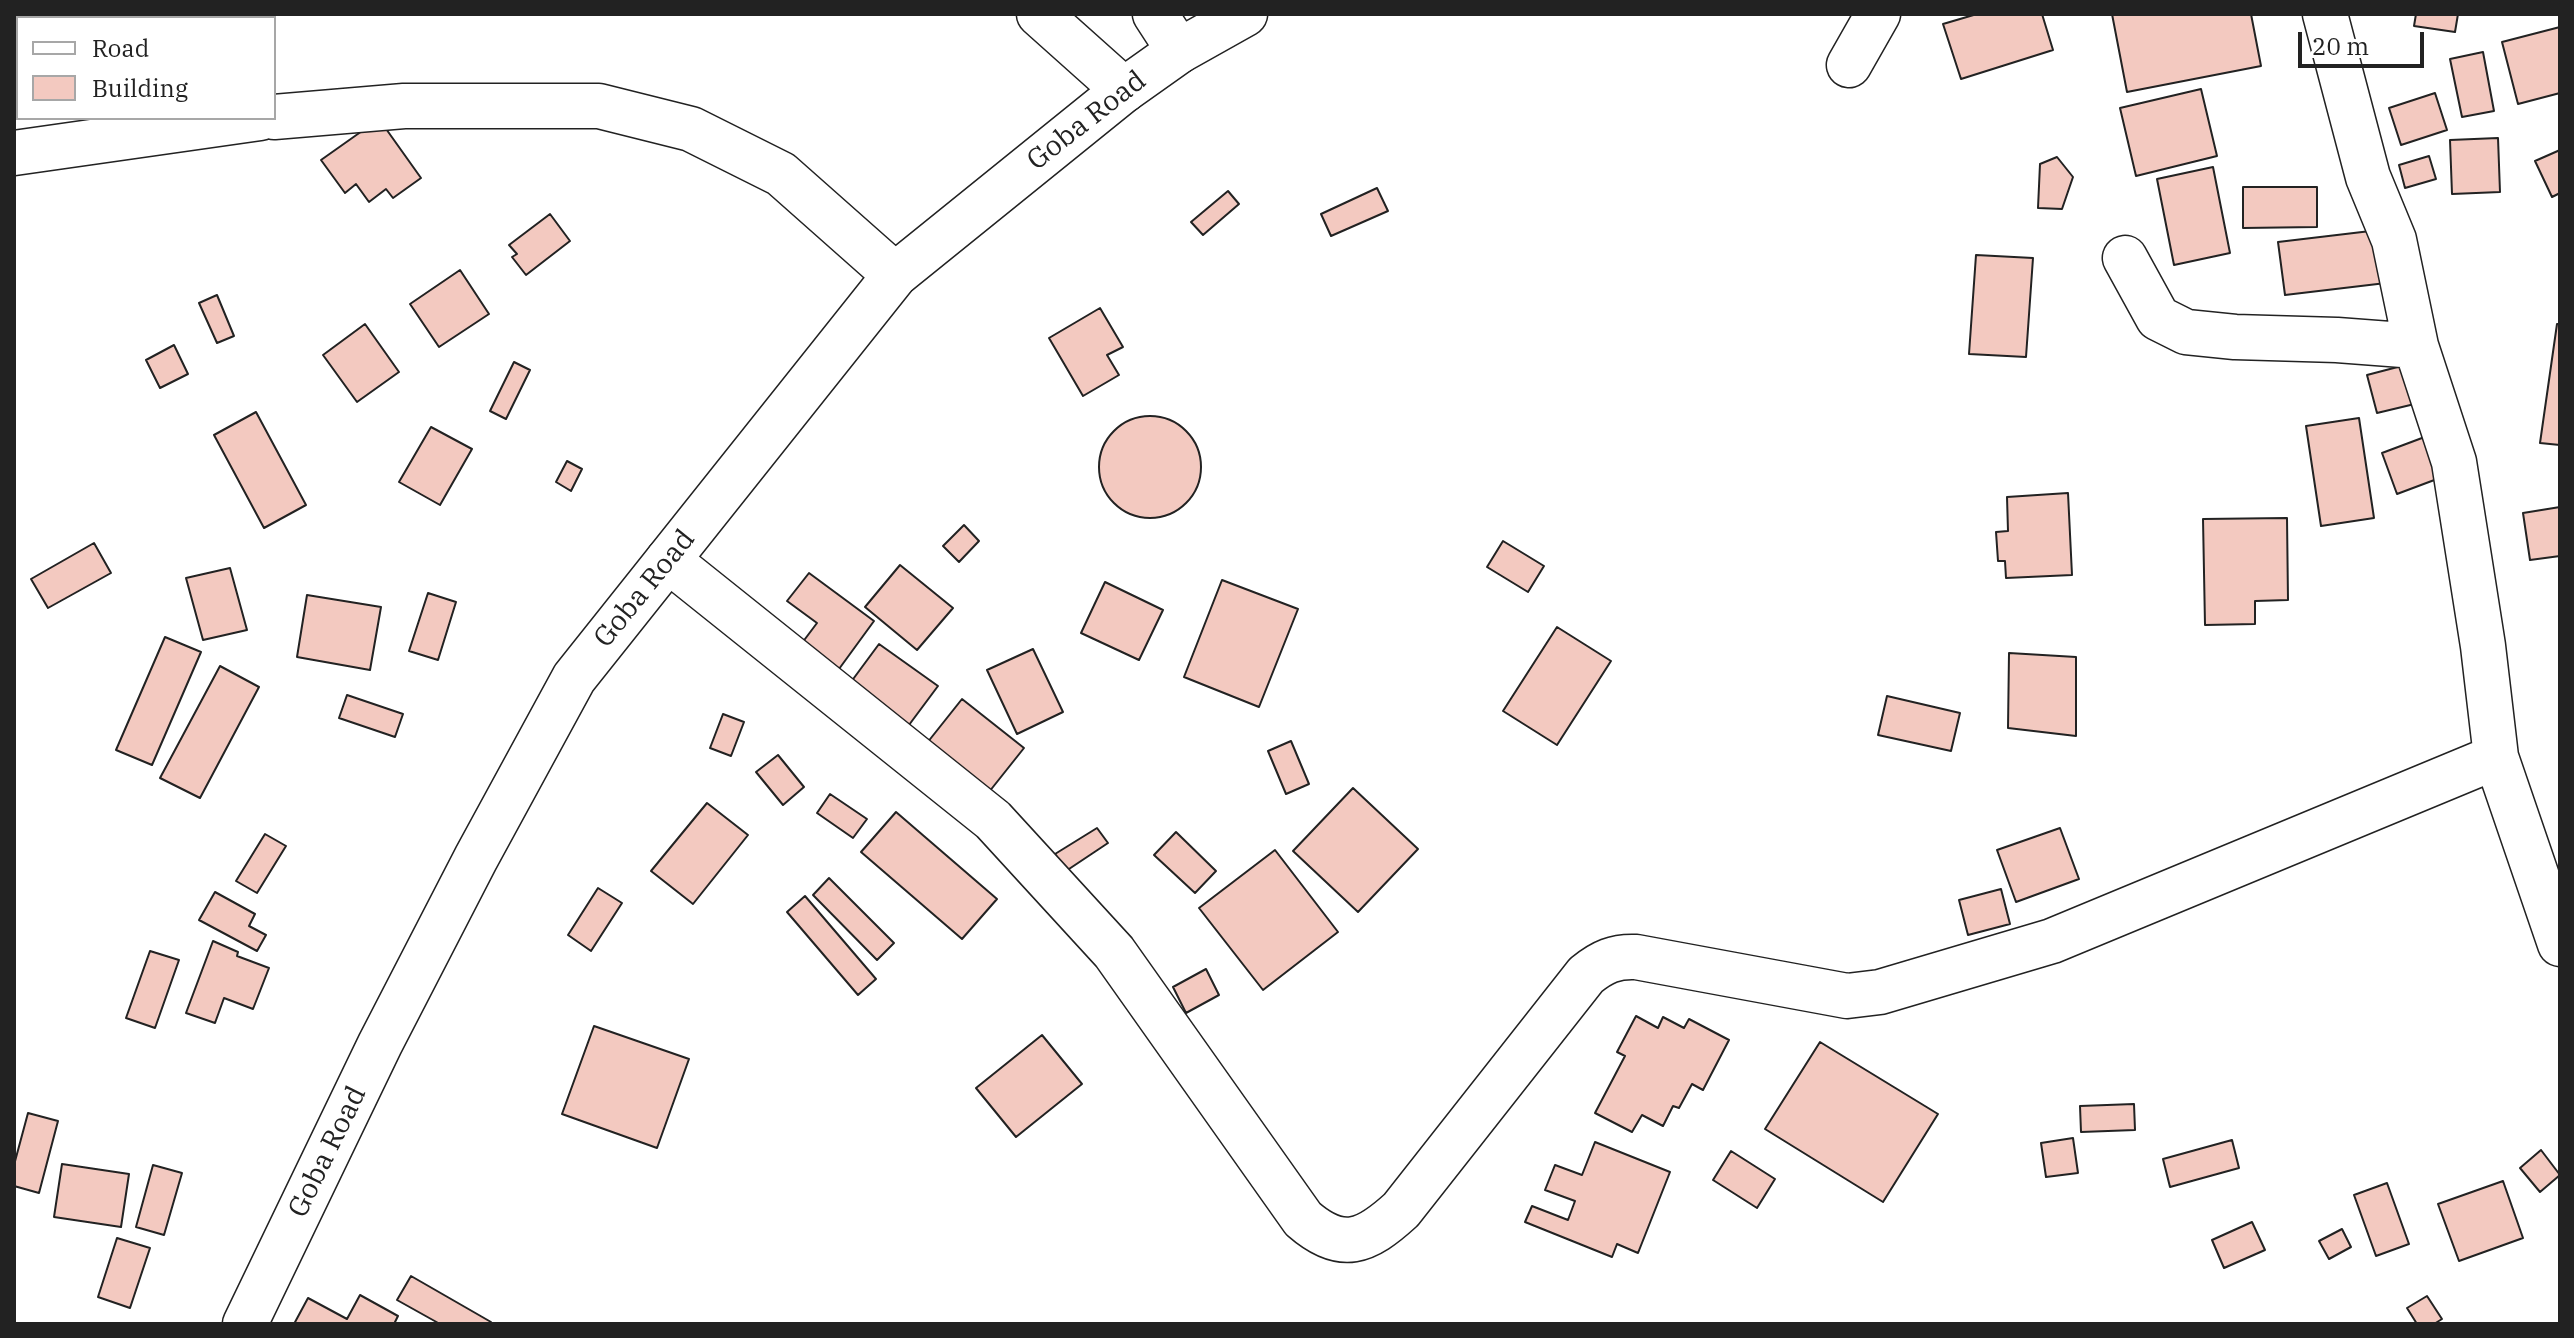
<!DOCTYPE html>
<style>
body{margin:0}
#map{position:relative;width:2574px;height:1338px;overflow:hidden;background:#fff;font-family:"IBM Plex Serif",serif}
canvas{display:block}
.frame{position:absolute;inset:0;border:16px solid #222;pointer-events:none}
.legend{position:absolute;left:16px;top:16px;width:260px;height:104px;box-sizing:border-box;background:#fff;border:2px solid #a7a7a7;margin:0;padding:10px 14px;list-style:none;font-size:24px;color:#222}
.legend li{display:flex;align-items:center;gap:16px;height:40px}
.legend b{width:40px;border:2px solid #a7a7a7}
.scale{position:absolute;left:2298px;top:32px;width:126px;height:36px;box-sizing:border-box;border:4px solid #222;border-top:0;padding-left:10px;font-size:24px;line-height:28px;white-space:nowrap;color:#222;-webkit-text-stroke:6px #fff;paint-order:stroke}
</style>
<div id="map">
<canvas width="2574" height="1338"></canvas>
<div class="frame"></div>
<ul class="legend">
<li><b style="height:10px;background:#fff"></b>Road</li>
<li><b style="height:22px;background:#f3c9c0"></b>Building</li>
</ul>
<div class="scale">20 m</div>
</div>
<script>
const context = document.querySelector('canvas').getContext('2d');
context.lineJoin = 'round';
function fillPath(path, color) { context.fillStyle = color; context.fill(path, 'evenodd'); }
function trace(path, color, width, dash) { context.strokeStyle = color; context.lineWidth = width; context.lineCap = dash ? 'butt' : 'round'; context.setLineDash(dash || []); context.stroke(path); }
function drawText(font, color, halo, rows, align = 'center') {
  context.font = font + ' "IBM Plex Serif",serif'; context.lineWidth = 6; context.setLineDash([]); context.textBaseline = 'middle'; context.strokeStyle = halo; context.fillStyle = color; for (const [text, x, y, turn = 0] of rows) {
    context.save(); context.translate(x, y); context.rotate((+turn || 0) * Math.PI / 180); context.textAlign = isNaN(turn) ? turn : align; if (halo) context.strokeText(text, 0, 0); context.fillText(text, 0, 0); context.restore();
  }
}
const building = new Path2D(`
 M1977 14H2042L2053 50 1961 79 1943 24Z
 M2112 14H2251L2261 66 2127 92Z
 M2416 14H2458L2455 32 2414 26Z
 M2560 27V93L2518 104 2502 42Z
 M2483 52 2494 111 2462 117 2450 59Z
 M2201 89 2217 156 2136 176 2120 108Z
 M2435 93 2447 130 2401 145 2389 108Z
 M379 119 421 178 393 198 386 189 369 202 356 184 345 193 321 160Z
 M2498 138 2500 192 2452 194 2450 140Z
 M2560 150V193L2552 197 2535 161Z
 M2429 156 2436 179 2405 188 2399 165Z
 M2057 157 2073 177 2062 209 2038 208 2040 164Z
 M2213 167 2230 253 2174 265 2157 179Z
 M2243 187H2317V227L2243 228Z
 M1377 188 1388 211 1331 236 1321 214Z
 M1228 191 1239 204 1203 235 1191 222Z
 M550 214 570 241 526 275 512 257 517 254 509 245Z
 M2379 230 2386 283 2285 295 2278 242Z
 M1976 255 2033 258 2026 357 1969 354Z
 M460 270 489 314 439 347 410 304Z
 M217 295 234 336 217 343 199 303Z
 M1100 308 1123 347 1107 355 1119 375 1083 396 1049 338Z
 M365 324 399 372 357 402 323 355Z
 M2557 324H2560V445L2540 443Z
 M174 345 188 374 160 388 146 360Z
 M514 362 530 370 506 419 490 411Z
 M2413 363 2423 402 2377 413 2367 375Z
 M256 412 306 505 264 528 214 435Z
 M1099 467a51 51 0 1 1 102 0a51 51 0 1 1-102 0Z
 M2359 418 2374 518 2321 526 2306 426Z
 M431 427 472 449 440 505 399 482Z
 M2430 435 2445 476 2397 494 2382 453Z
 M567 461 582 469 571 491 556 482Z
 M2068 493 2072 575 2006 578 2005 561H1998L1996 532 2008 531 2007 497Z
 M2560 507V556L2530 560 2523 513Z
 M2287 518 2288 600 2255 601V624L2205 625 2203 519Z
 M964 525 979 541 959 562 943 546Z
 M1503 541 1544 566 1528 592 1487 567Z
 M94 543 111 573 48 608 31 579Z
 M900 565 953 608 917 650 865 607Z
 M230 568 247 630 203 640 186 578Z
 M809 573 874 621 839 669 802 643 817 623 787 601Z
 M1222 580 1298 609 1259 707 1184 677Z
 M1105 582 1163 610 1139 660 1081 633Z
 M428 593 456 602 438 660 409 651Z
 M307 595 381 607 370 670 297 657Z
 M1557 627 1611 661 1557 745 1503 711Z
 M165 637 201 652 152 765 116 750Z
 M879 644 938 686 906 729 848 686Z
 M1033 649 1063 712 1017 734 987 670Z
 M2009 653 2076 657V736L2008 728Z
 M220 666 259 687 200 798 160 778Z
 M347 695 403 714 395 737 339 718Z
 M1887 696 1960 713 1951 751 1878 735Z
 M962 699 1024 748 989 792 927 743Z
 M723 714 744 722 731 756 710 748Z
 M1291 741 1309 784 1286 794 1268 751Z
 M778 755 804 787 783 805 756 772Z
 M1353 788 1418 849 1358 912 1293 851Z
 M830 794 867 819 853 838 817 813Z
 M707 803 748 835 693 904 651 871Z
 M896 812 997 899 962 939 861 852Z
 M1097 828 1108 843 1066 871 1055 854Z
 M2060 828 2079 879 2016 902 1997 850Z
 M1176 832 1216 871 1195 893 1154 855Z
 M265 834 286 846 257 893 236 881Z
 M1275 850 1338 932 1263 990 1199 908Z
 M829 878 894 943 877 960 813 895Z
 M598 888 622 903 591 951 568 935Z
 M2001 889 2010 924 1968 935 1959 900Z
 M215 892 255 914 249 926 266 935 257 951 199 920Z
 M805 896 876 979 858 995 787 912Z
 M213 941 238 952 237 956 269 968 253 1009 224 998 215 1023 186 1013Z
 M150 951 179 960 155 1028 126 1018Z
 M1206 969 1219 995 1186 1013 1173 987Z
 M1636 1016 1658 1028 1663 1017 1684 1028 1689 1019 1729 1040 1703 1090 1692 1084 1679 1108 1673 1106 1663 1126 1642 1115 1632 1132 1595 1113 1625 1056 1617 1052Z
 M594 1026 689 1059 657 1148 562 1114Z
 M1042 1035 1082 1084 1016 1137 976 1088Z
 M1820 1042 1938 1114 1883 1202 1765 1129Z
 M2134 1104 2135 1130 2081 1132 2080 1106Z
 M28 1113 58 1121 39 1193 14 1186V1165Z
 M2073 1138 2078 1173 2046 1177 2041 1143Z
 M2232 1140 2239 1168 2170 1187 2163 1159Z
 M1595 1142 1670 1172 1638 1253 1617 1244 1612 1257 1525 1222 1532 1206 1568 1220 1575 1201 1545 1190 1555 1165 1582 1175Z
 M2541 1150 2560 1175 2540 1192 2520 1168Z
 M1731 1151 1775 1179 1757 1208 1713 1180Z
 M62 1164 129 1174 121 1227 54 1217Z
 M153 1165 182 1173 164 1235 136 1227Z
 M2503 1181 2523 1238 2459 1261 2438 1204Z
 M2387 1183 2409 1244 2376 1256 2354 1195Z
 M2252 1222 2265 1250 2224 1268 2212 1240Z
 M2342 1229 2351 1247 2329 1259 2319 1241Z
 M117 1238 150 1248 130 1308 98 1297Z
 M411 1276 491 1322 490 1324H440L397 1300Z
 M360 1295 398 1316 394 1324H294L308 1298 347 1319Z
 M2427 1296 2442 1319 2434 1324H2417L2407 1308Z`);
const minor = new Path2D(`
 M157 14 160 18
 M1039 14 1124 90
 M1155 14 1179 51
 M2325 14 2368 177 2394 240 2416 346 2454 462 2483 646 2496 757 2560 944
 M1849 65 1878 14
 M274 117 404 106H599L691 129 781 174 895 275
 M14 153 260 118
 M2125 258 2158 318 2186 332 2235 337 2337 340 2416 346
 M668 560 993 820 1114 952 1303 1219C1342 1253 1366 1242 1401 1210L1586 975C1602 962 1615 956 1636 957L1847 996 1880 992 2052 941 2496 757`);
const major = new Path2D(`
 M245 1324 380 1044 476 858 574 678 895 275 1124 90 1179 51 1245 14`);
const streetNames = [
 ["Goba Road",1087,121,-38],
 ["Goba Road",645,589,-51],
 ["Goba Road",328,1152,-64]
];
fillPath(building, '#f3c9c0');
trace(building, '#222', 2);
trace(minor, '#222', 47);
trace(major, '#222', 47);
trace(minor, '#fff', 44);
trace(major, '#fff', 44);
drawText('28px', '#222', '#fff', streetNames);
</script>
